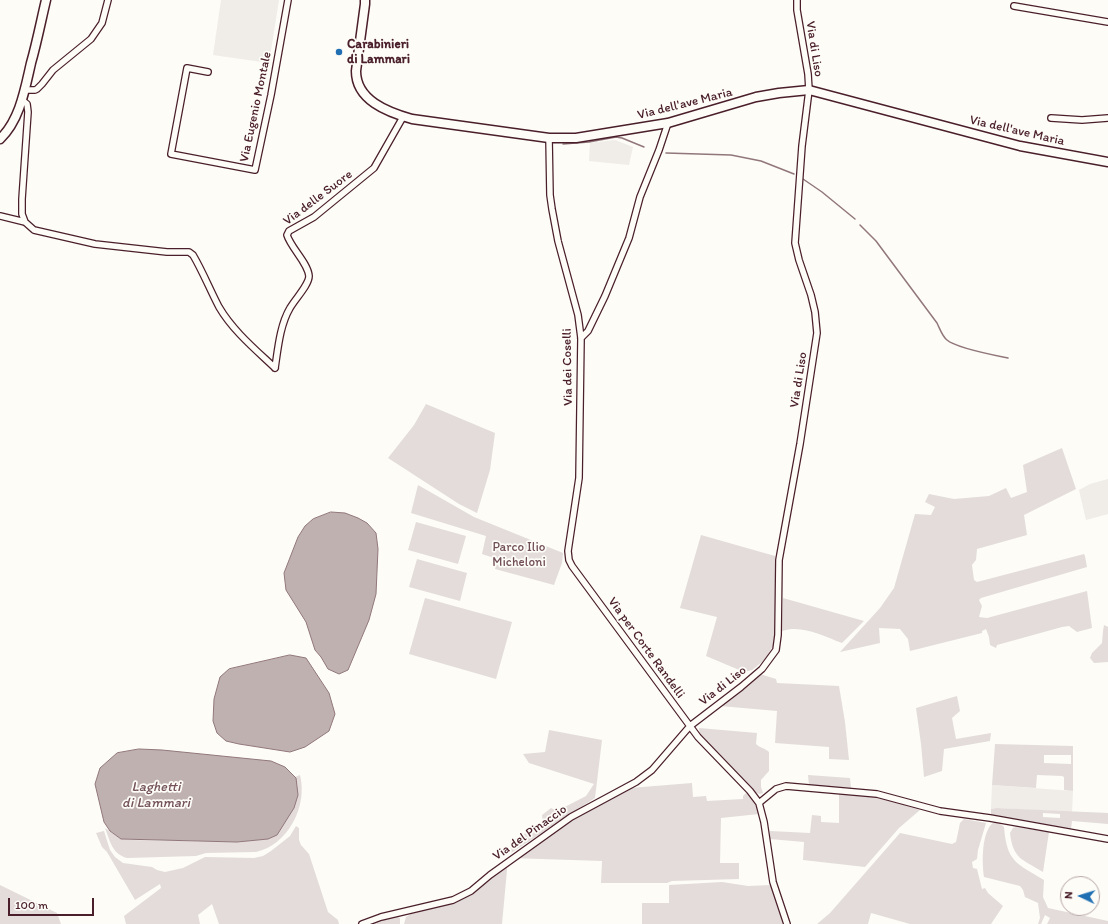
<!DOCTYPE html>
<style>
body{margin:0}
#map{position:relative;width:1108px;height:924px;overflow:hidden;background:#fdfcf7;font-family:Itim,sans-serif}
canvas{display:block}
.north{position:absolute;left:1060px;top:876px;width:40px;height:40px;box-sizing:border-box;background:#fdfcf7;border:1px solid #b5a4a5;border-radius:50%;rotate:274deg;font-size:11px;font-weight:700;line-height:16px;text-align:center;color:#4a1f2b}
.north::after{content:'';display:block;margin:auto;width:14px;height:18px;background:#1f6fb2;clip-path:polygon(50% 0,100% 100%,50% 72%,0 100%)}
.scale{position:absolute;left:8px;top:898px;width:86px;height:18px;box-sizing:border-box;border:2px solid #4a1f2b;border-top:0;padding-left:5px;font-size:12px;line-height:14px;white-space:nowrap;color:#4a1f2b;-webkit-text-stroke:3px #fdfcf7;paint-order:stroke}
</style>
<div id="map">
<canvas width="1108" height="924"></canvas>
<div class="north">N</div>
<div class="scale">100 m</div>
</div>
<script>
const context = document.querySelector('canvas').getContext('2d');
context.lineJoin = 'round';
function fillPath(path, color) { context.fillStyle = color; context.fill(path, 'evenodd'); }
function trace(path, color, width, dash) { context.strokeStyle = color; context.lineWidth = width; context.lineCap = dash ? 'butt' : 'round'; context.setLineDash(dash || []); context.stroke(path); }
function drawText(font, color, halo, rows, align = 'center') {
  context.font = font + ' Itim,sans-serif'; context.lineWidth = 3.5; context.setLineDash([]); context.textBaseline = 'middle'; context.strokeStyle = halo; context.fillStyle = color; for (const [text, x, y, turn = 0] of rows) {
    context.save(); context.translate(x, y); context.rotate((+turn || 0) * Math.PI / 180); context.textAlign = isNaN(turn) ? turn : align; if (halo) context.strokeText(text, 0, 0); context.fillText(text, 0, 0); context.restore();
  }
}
const built = new Path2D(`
 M221 0H279L269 63 213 55Z
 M615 140 633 147 629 165 589 161 590 143Z
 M1108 479V514L1086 520 1079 490 1090 484Z
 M992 785 1073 791 1072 812 996 808 991 809Z`);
const green = new Path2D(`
 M426 404 495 433 490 470 477 513 459 504 388 458 414 425Z
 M1062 448 1076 489 1024 515 1027 535 977 549 976 560 972 565 974 580 977 582 1084 554 1085 556 1087 567 981 598 979 600 982 606 979 617 987 618 1087 591 1092 628 1077 632 1069 626 1062 627 997 645 996 648 990 645 989 637 986 629 982 631V633L910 651 908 639 900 629 879 628 880 643 840 652 880 608 894 588 915 514 931 515 935 507 925 502 929 494 954 499 989 496 1006 488 1011 498 1027 492 1023 465Z
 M418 485 474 517 563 553 562 563 554 585 495 569 497 559 482 554 486 536 411 513Z
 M416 522 466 536 458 564 408 550Z
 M701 535 775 556 776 620 774 638 773 646 767 656 762 662 752 670 744 672 706 656 717 617 680 608Z
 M417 559 467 573 460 601 409 587Z
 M425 598 512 622 496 679 409 654Z
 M783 598 864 621 842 643C824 636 801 624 782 631Z
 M1104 625 1108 627V662L1094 663 1090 658 1092 653 1102 643 1103 631Z
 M760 674 776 679 777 683 839 686 845 722 849 760 829 759V747L775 743 777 711 720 706Z
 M957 696 960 711 952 718 956 739 991 733 990 741 944 749 942 771 924 777 921 744 916 708Z
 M699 728 757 733 756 744C760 748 765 748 769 752V771L761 780V787L763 793 760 794 756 793 700 735Z
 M549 730 602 740 595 798 511 853 510 842 543 823 542 815 551 808 557 811 586 796 594 784 529 763 523 754 545 752Z
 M995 744 1073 746V791L1064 790V777L1062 776 1037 775 1036 788 992 785ZM1044 755H1071V764L1044 763Z
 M300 775C308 806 288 845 256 852L206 853 196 856 127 858C112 854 110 841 105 828L121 839 131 840 237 842 268 839 277 834 298 795 295 777Z
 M808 775 850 778 851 788 809 785Z
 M692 783 693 797 706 796 707 801 743 799V796L747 792 759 811V814L721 818 720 863H739V879L672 881 667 883H601L602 861 511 858 574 816 630 788Z
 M839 793 878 797 920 810 899 828 865 867 803 860 804 842 770 839V831L810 833 812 815 821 816V822L839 823Z
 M996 808 1108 813V824L1072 821 1071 829 993 818 991 815V809ZM1043 813 1060 814V818L1043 817Z
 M964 819 986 823 978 850 977 859 972 862 973 868 977 869 982 889 985 888 988 893 1003 906 991 924H910L871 913 868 924H817L830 913 900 833 952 844 956 842 960 823Z
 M994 822 999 823 1004 827C1007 862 1016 863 1044 880L1043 897 1048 908 1108 921V924H1047L1050 918 1045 915 1041 924H1038L1040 918 1038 903 1025 897 1023 890 1020 886 984 877C982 863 981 831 994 822Z
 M296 826 299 828V840L301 845 309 854 328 912 338 920 339 924H219L212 904 198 915 200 924H126L124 916 161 888 160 884 135 900 107 852 102 847 96 833 104 831 110 850 115 857 123 863 152 867 157 870 165 872 183 868 205 857 254 858 263 856 271 851 290 836Z
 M1016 827 1049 832 1043 872C1022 859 1013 859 1010 833L1013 828Z
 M504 867 507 868V870L502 924H404L406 917 411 914 450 903Z
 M722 882 748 886 771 885 784 924H642V903H669V885Z
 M0 885 57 913 61 924H0Z
 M396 916 400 918V924H370Z`);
const water = new Path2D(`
 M331 512 345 513 358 518 367 523 376 533 378 549 376 594 369 620 348 670 339 674 328 669 321 657 315 650 306 622 286 590 284 573 298 537 305 526 313 519Z
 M290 655 306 658 329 693 335 714 329 731 305 747 290 752 239 744 226 741 217 733 213 721 214 699 220 677 229 669Z
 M139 749 162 750 271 761 285 767 296 778 298 795 294 808 277 835 268 839 237 842 121 839 110 831 104 822 95 784 100 768 117 753Z`);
const stream = new Path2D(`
 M563 144 589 142 616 137 622 138 644 147
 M666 153 731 155 761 161 794 174
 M803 179 822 192 855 219
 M860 225 876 241 937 323C940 329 942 336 947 340 956 348 993 355 1008 358`);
const street = new Path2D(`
 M1014 6 1108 22
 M208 72 187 68 171 154 255 170 271 95 288 0
 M25 90H35L37 89 42 84 53 70 91 39 102 23 108 0
 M22 100 27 104 28 112 22 199V214L25 222
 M1051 118 1082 120 1108 118
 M549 138 550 195 552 209 558 241 578 315 581 338 579 478 568 551 569 560 572 566 698 737 750 791 759 803 764 822 773 882 787 924
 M0 216 25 222 34 230 95 244 167 252H189L193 255C203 272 210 290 219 307 233 331 256 350 275 368
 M581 338 588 331 605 296 629 238 640 197 659 150 668 123
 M275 368C278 348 280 325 290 308 295 299 309 285 309 276 308 263 291 248 287 235L289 231 314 217 374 168 403 117
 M759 803 776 789 786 786 877 794 940 811 990 818 1108 839
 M362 924 381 917 453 900 471 891 490 875 571 817 636 782 652 770 690 726 741 687 762 669 776 650 778 635 779 560 800 444 817 333 815 312 811 295 799 260 795 243 802 146 809 90 808 74 797 10V0`);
const secondary = new Path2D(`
 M365 0V4L356 71C356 100 387 112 412 119L549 138H576L668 123 756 97 779 93 809 90 1020 146 1108 162
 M0 139C20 120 25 89 31 63 37 42 41 21 46 0`);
const markers = [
 [339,52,4,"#1f6fb2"]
];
const poiNames = [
 ["Carabinieri",347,45],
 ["di Lammari",347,60]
];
const streetNames = [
 ["Via di Liso",814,49,81],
 ["Via dell'ave Maria",685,104,-14],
 ["Via Eugenio Montale",256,107,-78],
 ["Via dell'ave Maria",1017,131,13],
 ["Via delle Suore",318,198,-37],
 ["Via dei Coselli",568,367,-91],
 ["Via di Liso",799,380,-81],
 ["Via per Corte Randelli",646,648,54],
 ["Via di Liso",723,686,-38],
 ["Via del Pinaccio",530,833,-35]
];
const parkNames = [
 ["Parco Ilio",519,548],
 ["Micheloni",519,563]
];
const waterNames = [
 ["Laghetti",156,787],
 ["di Lammari",156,803]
];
fillPath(built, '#f0ece8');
fillPath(green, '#e3dcda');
fillPath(water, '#c0b1b1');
trace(water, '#91777b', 1);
trace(stream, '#91777b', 1.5);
trace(street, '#4a1f2b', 8);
trace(secondary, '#4a1f2b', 11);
trace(street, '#fdfcf7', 5.5);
trace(secondary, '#fdfcf7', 8);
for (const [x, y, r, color] of markers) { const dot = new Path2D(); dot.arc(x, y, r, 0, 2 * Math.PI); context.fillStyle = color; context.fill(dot); trace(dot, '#fdfcf7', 1.5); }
drawText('bold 13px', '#4a1f2b', '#fdfcf7', poiNames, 'left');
drawText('13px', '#4a1f2b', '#fdfcf7', streetNames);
drawText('13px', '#704e57', '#fdfcf7', parkNames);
drawText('italic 14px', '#73525a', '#fdfcf7', waterNames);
</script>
